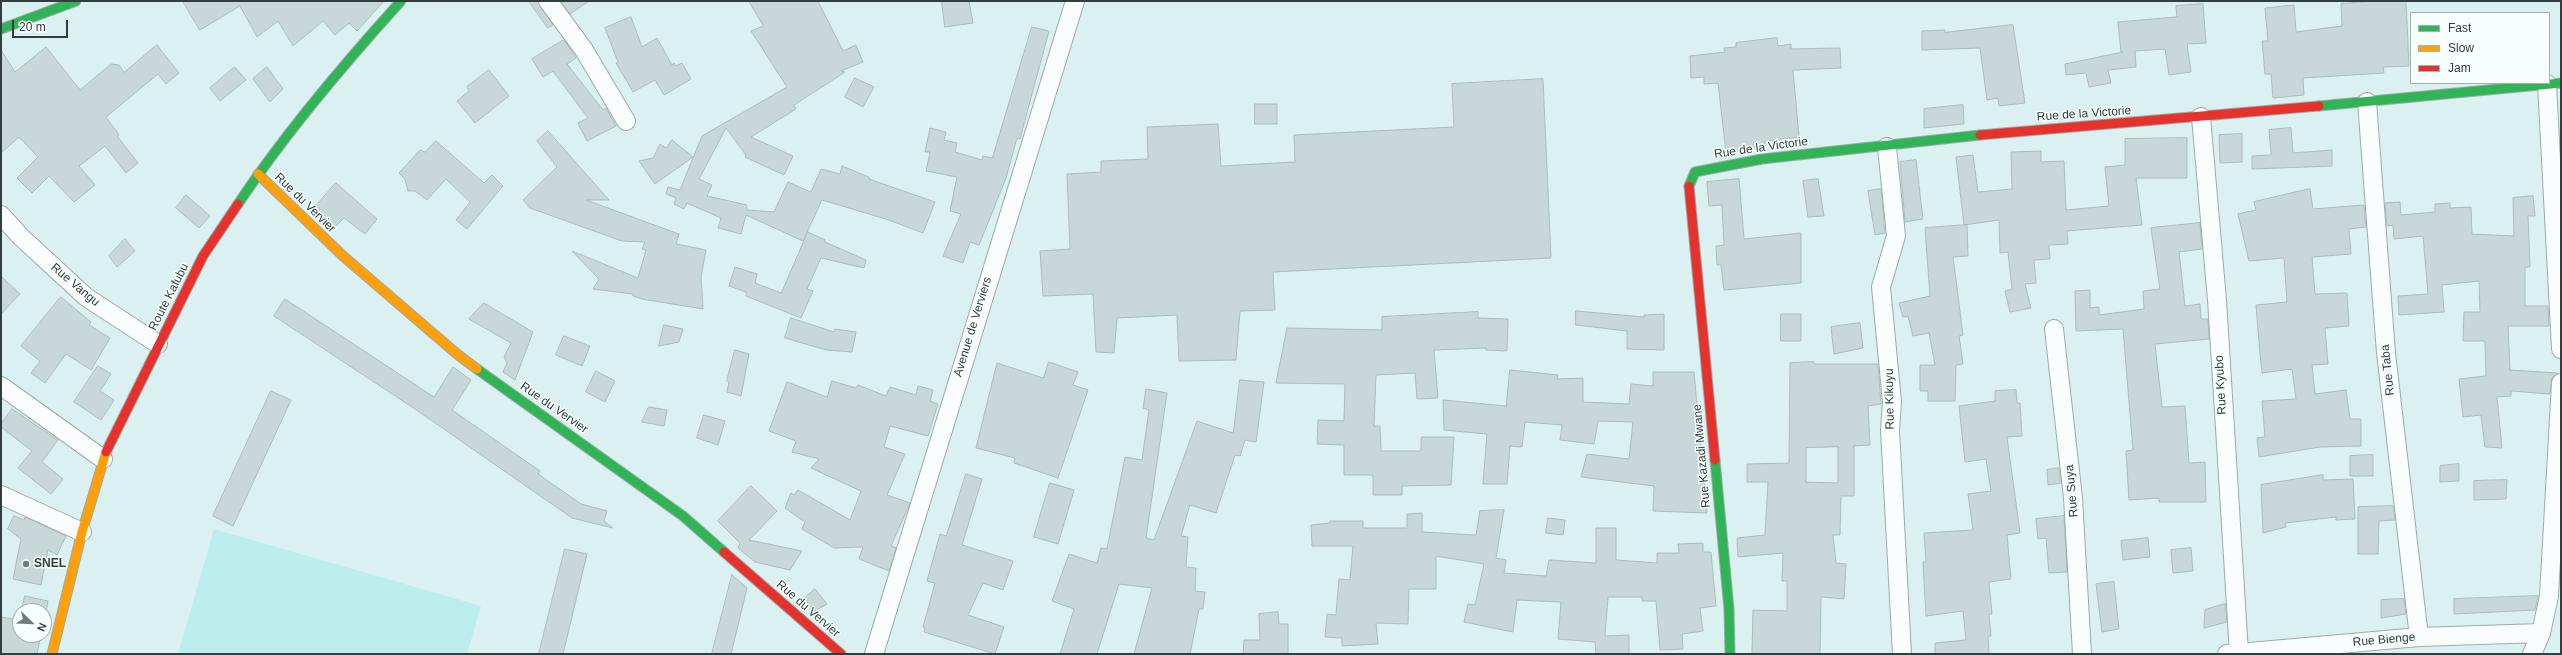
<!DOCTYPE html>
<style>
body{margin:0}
#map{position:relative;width:2562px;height:655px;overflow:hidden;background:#dbf0f0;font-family:Arial,sans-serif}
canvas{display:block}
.frame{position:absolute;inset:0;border:2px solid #303e3e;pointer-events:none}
.legend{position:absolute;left:2410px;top:12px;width:140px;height:72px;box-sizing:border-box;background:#f7fefe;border:1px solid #a7b1b1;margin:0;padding:5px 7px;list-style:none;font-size:12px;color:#303e3e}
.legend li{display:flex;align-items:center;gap:8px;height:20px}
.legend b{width:20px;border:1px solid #a7b1b1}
.north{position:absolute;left:12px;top:603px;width:40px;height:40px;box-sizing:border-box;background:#f7fefe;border:1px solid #a7b1b1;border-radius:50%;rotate:113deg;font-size:11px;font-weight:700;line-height:16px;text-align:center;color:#303e3e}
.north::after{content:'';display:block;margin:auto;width:14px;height:18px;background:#6c7c7c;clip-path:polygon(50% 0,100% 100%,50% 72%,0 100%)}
.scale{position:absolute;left:12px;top:20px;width:56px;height:18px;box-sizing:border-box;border:2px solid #303e3e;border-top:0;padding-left:5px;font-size:12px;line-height:14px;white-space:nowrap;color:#303e3e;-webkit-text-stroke:3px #f7fefe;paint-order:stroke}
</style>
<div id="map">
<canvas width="2562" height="655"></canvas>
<div class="frame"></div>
<ul class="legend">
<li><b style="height:5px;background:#30b455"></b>Fast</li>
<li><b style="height:5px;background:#ff9f0a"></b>Slow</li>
<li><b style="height:5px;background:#e5322d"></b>Jam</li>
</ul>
<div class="north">N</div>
<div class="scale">20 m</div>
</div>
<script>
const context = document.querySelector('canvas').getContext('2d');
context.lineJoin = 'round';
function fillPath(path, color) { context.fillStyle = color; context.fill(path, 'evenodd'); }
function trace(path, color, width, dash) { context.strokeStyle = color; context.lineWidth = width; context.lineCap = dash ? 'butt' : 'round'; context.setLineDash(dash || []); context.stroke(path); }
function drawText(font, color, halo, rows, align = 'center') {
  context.font = font + ' Arial,sans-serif'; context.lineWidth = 3; context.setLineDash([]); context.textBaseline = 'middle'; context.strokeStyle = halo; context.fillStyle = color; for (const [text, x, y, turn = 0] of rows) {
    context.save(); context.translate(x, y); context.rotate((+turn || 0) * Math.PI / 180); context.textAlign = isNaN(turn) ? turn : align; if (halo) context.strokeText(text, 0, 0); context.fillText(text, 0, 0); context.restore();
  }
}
const green = new Path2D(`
 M214 529 481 606 467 654H178Z`);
const building = new Path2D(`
 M183 1H384L357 31 349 23 335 35 323 21 293 46 278 21 257 37 240 6 200 30Z
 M529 1H538L553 25 548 28Z
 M561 1H589L570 14Z
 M749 1H818L843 51 856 45 863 62 841 71 845 72 794 105 796 109 751 137 793 156 784 175 745 157 746 155 726 128 699 179 712 185 707 196 747 205V210L774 212 788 182 811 192 821 169 840 174 842 166 869 177V179L935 202 923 233 889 220 822 200 803 241 746 215 741 234 718 228 721 218 687 203 684 209 674 204 676 198 666 194 668 187 680 190 702 136 787 87 751 31 763 26Z
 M942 1H969L973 23 945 27Z
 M2372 1H2406L2409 66 2383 67 2384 73 2303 78 2304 95 2273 98 2271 74H2265L2262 41H2268L2265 8 2294 5 2296 32 2342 26 2341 4Z
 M2203 4 2206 43 2187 44 2191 72 2169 75 2165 49 2135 51 2136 67 2108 70 2111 83 2089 87 2086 73 2066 75 2065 64 2123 52H2121L2118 22 2177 17 2176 6Z
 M631 17 642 47 657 38 672 65 674 63 676 66 682 63 691 79 664 95 655 80 633 92 616 63 618 62 605 28Z
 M2013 25 2025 103 1999 106 1998 98 1987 100 1980 48 1922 50V31L1945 30V32Z
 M1032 27 1049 31 1025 120 1020 139 1017 138 1006 178 979 245 970 242 963 263 943 256 961 214 950 211 957 177 926 171 930 152H925L930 128 946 132 944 140 957 143 955 152 982 160 983 156 992 158Z
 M1777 38 1778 46 1791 44V49L1840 48 1841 68 1793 70 1799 137 1765 141V146L1726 152 1718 83 1704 84V77L1691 78 1690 56 1725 52 1724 48 1736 47V43Z
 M564 40 576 58 567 64 603 110 606 108 616 126 587 141 578 123 588 118 553 71 543 77 532 59Z
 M157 45 179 73 166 84 158 74 106 117 119 135 117 136 138 163 126 173 105 146 79 166 95 185 74 202 49 176 32 193 17 178 38 157 19 137 1 153V50L15 72 46 47 80 90 111 64 119 65 124 72Z
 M235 67 246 80 220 101 210 88Z
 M267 67 283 89 270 102 253 79Z
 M489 70 509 96 475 123 457 101 469 91 467 87Z
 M855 78 874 87 863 107 845 97Z
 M1543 79 1551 258 1273 272 1275 310 1240 311 1236 360 1179 361 1177 315 1117 318 1114 353 1096 352 1093 294 1043 296 1040 251 1070 249 1067 174 1101 172V161L1148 159 1147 127 1218 124 1221 166 1295 162 1294 135 1454 127 1452 84Z
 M1255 104H1277V124H1255Z
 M1963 105 1964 124 1924 128V109Z
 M2291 128 2293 153 2332 150V166L2252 169V156L2271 155 2269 130Z
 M548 131 609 200H586L679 234 676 244 706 250 701 277 703 309 642 299 633 296V294L593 289 599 279 572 251 638 278 646 250 642 249 645 242 622 241 530 208 523 200 557 167 537 141Z
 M2242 134V162L2220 163 2219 135Z
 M2187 138V178H2136L2142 225 2067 231 2068 244 2049 245 2050 259 2034 260 2036 283 2025 284 2031 308 2010 312 2005 291 2012 289 2008 252 2000 253 1999 220 1964 225 1956 157 1973 155 1978 192 2012 189 2011 152 2041 151V162L2064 161 2066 210 2109 206 2105 167 2125 165V139Z
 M672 140 693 157 655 184 639 161 653 158 660 144 666 148Z
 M436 141 484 183 492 175 503 186 467 229 456 220 470 202 446 179 427 200 415 191H408L405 179 399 173 420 150 425 152Z
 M1916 160 1923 219 1905 222 1900 162Z
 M1739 179 1744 239 1801 233V283L1724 290 1721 265H1717L1716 246 1724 245 1722 205 1709 206 1707 182Z
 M1818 179 1824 216 1808 217 1803 181Z
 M336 183 377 219 365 234 344 218 333 229 317 213 320 210 316 206Z
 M1881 189 1885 233 1875 235 1868 191Z
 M2310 189 2313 209 2364 205 2366 227 2349 229 2351 254 2312 257 2315 294 2347 293 2349 326 2325 328 2328 364 2312 365 2315 394 2346 390 2350 419H2361V446L2320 447 2259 457 2257 438 2265 437 2262 401 2296 399 2292 369 2262 373 2259 342 2256 305 2287 302 2284 258 2249 261 2238 214 2256 210 2254 202Z
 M186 195 210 216 199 228 176 208Z
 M2533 196 2535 216H2528L2530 267H2525V306H2548L2549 326H2508L2510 370 2558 373 2552 378 2550 394 2511 391V396L2497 397 2502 448 2485 447 2481 415 2463 417 2459 379 2486 376 2485 341H2463L2464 312H2480L2479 281 2442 285 2444 312 2399 315 2398 296 2428 294 2423 236 2394 239 2393 225 2387 226 2385 203 2400 202 2401 215 2435 212V204L2450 203V208L2471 207 2472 234 2514 236 2513 198Z
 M2200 223 2202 249 2179 252 2185 306 2200 304 2201 319H2208L2209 339 2155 344 2162 407 2185 406 2189 463 2205 462 2206 502H2159V498L2129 500 2126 451 2133 450 2123 329 2076 331 2075 291 2090 290V308L2099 307V315L2144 309 2143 291 2160 289 2151 228Z
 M1967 225 1968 256 1953 257 1963 335 1959 336 1963 364 1956 365 1955 401H1928V391H1920V365H1935L1929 333 1913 336 1908 316 1903 317 1899 303 1930 296 1925 228Z
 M808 232 825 240V242L866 260 864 268 821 258 807 289 813 291 801 318 746 296V292L729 286 735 267 757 274 755 283 781 293Z
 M125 239 135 251 117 267 109 256Z
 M1 276 20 294 1 314Z
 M61 297 91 322 89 325 110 338 91 370 66 354 45 383 31 373 40 361 21 346Z
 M285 299 434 397 453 367 471 380 452 410 540 471 538 474 581 504 607 511 604 521 613 528 572 518 415 409 274 316Z
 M484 303 533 332 515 380 503 372 507 363 504 357 511 343 469 319Z
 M1576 311 1644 317V315L1664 314V350L1627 349V331L1576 325Z
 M1478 312V318L1508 319 1507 351 1486 350V348L1434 350 1438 398 1417 399 1415 373 1376 375 1374 426H1380L1381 451H1421V437H1454L1451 485 1402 486V495H1373V475H1344V445L1317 444 1318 420 1344 421 1345 384 1276 383 1287 328 1382 330V317Z
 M1781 314H1801V341H1781Z
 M791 318 834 332 835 329 856 332 852 352 826 350 785 338Z
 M1860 323 1863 348 1834 354 1831 327Z
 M664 325 683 329 679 342 659 346Z
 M564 336 590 346 582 366 556 355Z
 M735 350 749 354 741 396 727 392 729 382 727 381Z
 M1049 362 1078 372 1073 385 1088 390 1058 478 1014 463 1015 458 976 448 997 363 1043 378Z
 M1814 362 1815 364H1878L1881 404 1868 406 1870 445 1854 446V496H1841L1840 535H1833L1836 563 1846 564 1844 599 1821 597 1820 654H1752L1753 610 1787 611V581H1782L1783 553 1738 557 1737 538 1765 535 1768 482H1747V464L1789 463 1790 363ZM1838 447V483L1806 482V448Z
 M98 366 111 374 100 391 114 400 101 420 74 402Z
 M1510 370 1558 375 1557 379 1583 378V402L1629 404 1631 384 1653 386V372H1694L1707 513 1653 511 1654 486 1581 477 1587 454 1629 459 1633 422 1598 421 1594 444 1560 440 1562 425 1525 422 1522 447 1510 446 1507 484H1483L1487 434 1444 430 1443 400 1506 406Z
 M596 371 615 381 605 402 586 392Z
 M1240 380 1264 382 1256 442 1245 440 1240 456 1235 455 1216 513 1190 505 1181 536 1188 537 1186 567 1196 568 1195 591 1205 592 1203 609H1199L1190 654H1134L1152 588 1119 584 1097 654H1060L1074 609 1052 601 1069 554 1097 563 1101 548 1107 549 1125 457 1142 460 1149 410 1143 408 1146 389 1167 393 1146 538 1154 540 1197 421 1233 433Z
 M832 381 856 388 858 385 886 396 890 387 916 395 918 386 933 390 930 401 938 404 928 436 890 426 884 447 905 454 887 495 910 503 891 546 896 548 889 571 859 559 863 547 834 548 802 529 805 522 785 508 791 493 794 495 798 490 850 520 861 491 811 468 819 459 792 452 796 441 769 431 787 382 827 397Z
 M2016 390 2017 403H2020L2022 436 2007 437 2020 533 2007 535 2011 579 1989 582 1992 614H1989L1991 636H1988L1989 654H1935V643L1966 640 1963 611 1926 616 1923 562H1926L1924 533 1973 530 1968 494 1991 491 1986 459 1965 462 1959 406 1995 401V391Z
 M271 391 291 400 233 526 213 516Z
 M649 407 667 410 664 426 642 422Z
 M12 409 58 440 42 462 63 479 51 494 18 468 32 451 1 427V424Z
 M704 415 725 421 718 445 697 438Z
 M2373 455V476H2350V456Z
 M2459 464V481L2440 482V466Z
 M2059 468 2061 483 2048 485 2047 470Z
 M966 474 982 479 962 545 1013 561 1003 590 983 583 968 615 1004 627 995 654 924 632 925 627H923L935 583 927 581 940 534 946 536Z
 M2323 475V480L2353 479 2355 519 2336 520V517L2285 523 2286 527 2263 533 2261 485Z
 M2507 480 2506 499 2474 500V481Z
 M1050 483 1074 490 1058 544 1034 537Z
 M751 486 777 511 749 540 802 551 790 570 755 562 738 548 740 543 718 521Z
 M2393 506 2395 520 2379 521 2378 554H2358V507Z
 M1504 510 1496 558 1506 560 1504 573 1546 576 1549 560 1596 563V528H1616V560L1657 563V553H1679L1678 544 1703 543V552H1711L1716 606 1700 608 1703 631 1682 634 1683 649 1660 650 1656 601H1642V597H1608L1605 636 1629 635V654H1596L1595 642 1558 639 1561 602 1517 600 1513 632 1464 622 1468 604 1475 605 1484 564 1436 556V589H1409L1408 624 1376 623 1378 644 1342 646V638L1325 637 1327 614 1336 615 1339 579 1350 580 1353 546H1312L1311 525 1330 523V521H1363V528H1407V514L1422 513V532L1476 535 1480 511Z
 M14 516 24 520 25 517 66 536 57 555 48 550 41 585 13 579 21 539 8 529Z
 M2064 516 2067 572 2049 573 2046 538 2038 539 2036 519Z
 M1548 518 1565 520 1563 535 1546 533Z
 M2148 538 2150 557 2123 560 2121 541Z
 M2191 548 2193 571 2173 573 2171 550Z
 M565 549 587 554 563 654H539Z
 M732 575 747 588 731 654H712Z
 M2114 582 2119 629 2102 632 2096 584Z
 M815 589 827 604 813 612 805 598Z
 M25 596 48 601 44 622V611H22Z
 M2538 596 2535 610 2454 614V599Z
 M2404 599 2406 614 2381 618V600Z
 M2225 604 2227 622 2204 628 2205 610Z
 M1278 612 1279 624H1288V654H1243L1244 640H1260L1259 614Z
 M1 617 20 620V635H41L37 654H1Z`);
const street = new Path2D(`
 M548 1 584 50 626 121
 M2547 84 2561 349
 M2367 102 2386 353 2419 637
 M2201 117 2217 300 2239 653
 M1887 147 1896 236 1881 287 1892 402 1890 430 1902 654
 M1 215 21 237 86 297 158 344
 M2054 329 2073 498 2082 654
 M1 386 103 459
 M1 495 82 532
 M874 654 1075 1
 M2227 654 2419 637 2541 633
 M2532 654 2541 633 2549 596 2561 383`);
const fast = new Path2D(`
 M1 29 76 1
 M2319 106 2561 83
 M1689 186 1695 172 1762 159 1980 135
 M238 204C286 132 343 65 401 1
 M477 369 683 516 724 552
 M1715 460 1729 609 1730 654`);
const slow = new Path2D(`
 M258 174 343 256 457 354 477 369
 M52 654 82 532 106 452`);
const jam = new Path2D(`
 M1980 135 2319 106
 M1689 186 1715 460
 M106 452 203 256 238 204
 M724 552 841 654`);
const markers = [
 [26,564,4,"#6c7c7c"]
];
const streetNames = [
 ["Rue de la Victorie",2084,114,-4],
 ["Rue de la Victorie",1761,148,-8],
 ["Rue du Vervier",305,203,44],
 ["Rue Vangu",75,285,40],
 ["Route Kafubu",169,297,-63],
 ["Avenue de Verviers",973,327,-73],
 ["Rue Taba",2388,370,-96],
 ["Rue Kyubo",2221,385,-93],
 ["Rue Kikuyu",1890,399,-91],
 ["Rue du Vervier",554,408,35],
 ["Rue Kazadi Mwane",1702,456,-95],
 ["Rue Suya",2072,491,-95],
 ["Rue du Vervier",808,609,41],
 ["Rue Bienge",2384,640,-5]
];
const poiNames = [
 ["SNEL",34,564]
];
fillPath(green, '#bdeeee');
fillPath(building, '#c8d8d8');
trace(building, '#acbcbc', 1);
trace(street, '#9babab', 20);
trace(fast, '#9babab', 11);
trace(slow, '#9babab', 11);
trace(jam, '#9babab', 11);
trace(street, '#fafdfd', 18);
trace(fast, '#30b455', 9);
trace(slow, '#ff9f0a', 9);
trace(jam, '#e5322d', 9);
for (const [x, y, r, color] of markers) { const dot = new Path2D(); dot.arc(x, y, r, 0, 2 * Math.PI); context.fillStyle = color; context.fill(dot); trace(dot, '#f7fefe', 1.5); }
drawText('12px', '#303e3e', '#f7fefe', streetNames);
drawText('bold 12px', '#303e3e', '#f7fefe', poiNames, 'left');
</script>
